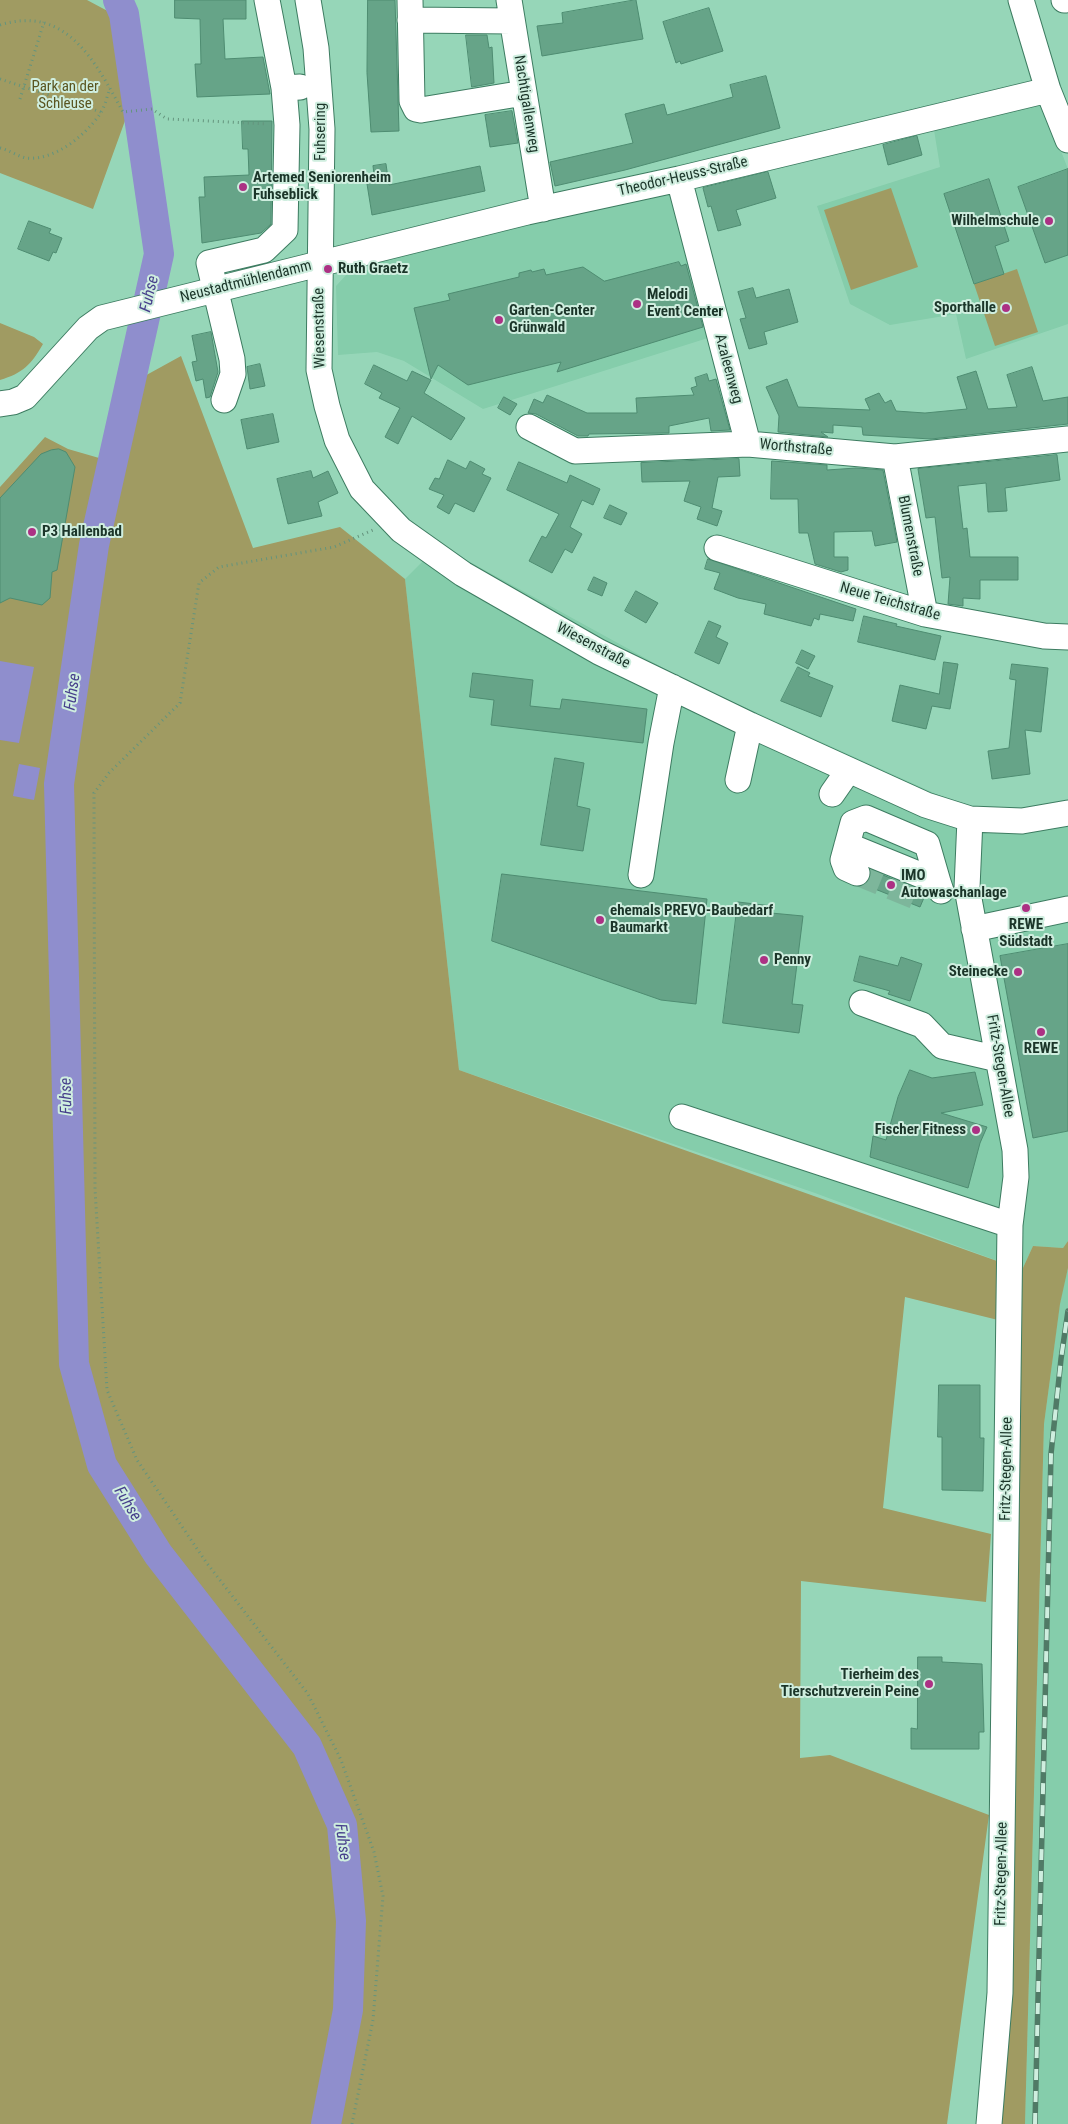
<!DOCTYPE html>
<meta charset="utf-8">
<style>
body{margin:0}
canvas{display:block;background:#96d6b8}
</style>
<canvas width="1068" height="2124"></canvas>
<script>
const context = document.querySelector('canvas').getContext('2d');
context.lineJoin = 'round';
function fillPath(path, color) { context.fillStyle = color; context.fill(path, 'evenodd'); }
function trace(path, color, width, dash) { context.strokeStyle = color; context.lineWidth = width; context.lineCap = dash ? 'butt' : 'round'; context.setLineDash(dash || []); context.stroke(path); }
function drawText(font, color, halo, rows, align = 'center') {
  context.font = font + ' "Roboto Condensed",sans-serif'; context.lineWidth = 4; context.setLineDash([]); context.textBaseline = 'middle'; context.strokeStyle = halo; context.fillStyle = color; for (const [text, x, y, turn = 0] of rows) {
    context.save(); context.translate(x, y); context.rotate((+turn || 0) * Math.PI / 180); context.textAlign = isNaN(turn) ? turn : align; if (halo) context.strokeText(text, 0, 0); context.fillText(text, 0, 0); context.restore();
  }
}
const built = new Path2D(`
 M1041 100 1068 169 1018 187 1045 263 1068 255V324L966 359 956 314 890 325 850 304 817 206 940 167 934 130Z
 M687 184 727 332 483 409 404 361 377 352 338 355 336 286 348 273 370 258Z
 M439 545 687 681 967 808 1016 811 1068 803V1241L1063 1248 1033 1246 1022 1270 815 1193 459 1070 405 579Z
 M1068 1268V2124H1025L1044 1424 1060 1302Z`);
const green = new Path2D(`
 M0 0H87L117 16 134 117 126 118 93 209 0 173Z
 M891 188 918 267 851 290 824 210Z
 M1017 269 1038 332 995 346 974 284Z
 M0 323 34 337 43 344C31 365 23 373 0 380Z
 M181 356 253 548 340 527 405 579 459 1070 997 1261 998 1320 905 1297 883 1508 991 1534 986 1602 801 1581 800 1758 830 1755 989 1815 947 2124H0V487L45 437 68 449 106 460 121 389Z
 M1068 1241V1268L1060 1304 1044 1424 1025 2124H999L1012 1976 1022 1270 1033 1246 1063 1248Z`);
const water = new Path2D(`
 M0 661 34 667 19 743 0 740Z
 M19 764 40 768 34 800 13 796Z`);
const river = new Path2D(`
 M118 0 124 14 159 254 94 545 59 784 74 1364 102 1465 158 1554 307 1746 342 1825 351 1921 348 2010 326 2124`);
const building = new Path2D(`
 M175 0H246V19H223L225 59 263 57 270 94 197 97 195 64H201L200 19 175 18Z
 M368 0H395L399 131 371 132 367 73Z
 M636 0 643 39 542 56 537 26 563 23 562 13Z
 M709 8 723 51 681 64 680 61 676 63 663 22Z
 M466 35H487L489 48 492 47 494 83 472 87Z
 M766 76 780 128 625 170 555 186 550 162 633 143 625 114 664 104 667 115 733 97 730 85Z
 M512 111 518 143 490 147 485 115Z
 M242 121H272L271 224 261 233 202 243 199 197H205L204 177 249 175 248 149H243Z
 M917 136 922 155 888 165 883 145Z
 M386 164 389 185 480 166 485 191 372 215 367 184 375 182 373 166Z
 M1068 169V255L1045 263 1018 187Z
 M768 172 776 198 736 210 741 225 718 231 711 206 708 207 703 188Z
 M989 179 1009 241 995 246 1004 274 974 284 944 194Z
 M29 221 51 229 49 233 62 238 56 253 53 252 49 261 18 249Z
 M679 262 681 266 686 264 703 327 557 372 561 362 468 385 438 365 431 379 414 308 450 300 448 294 519 277V273L531 270 532 272 544 269 546 275 583 267 604 281Z
 M753 288 756 298 789 289 798 322 764 332 767 344 749 349 740 319 746 318 738 292Z
 M211 332 218 372 210 397 206 398 203 379 196 381 192 362 197 361 192 336Z
 M260 364 265 386 250 389 247 367Z
 M374 365 407 381 412 371 431 380 424 393 465 418 451 440 412 416 398 444 385 437 400 408 379 398 382 393 365 384Z
 M1032 367 1043 401 1068 397V424L931 439 863 435 862 427 833 425V433L821 432 828 437 778 432 779 416 766 387 787 379 798 407 870 410 865 399 879 393 885 403 891 400 896 411 925 413 967 409 957 377 976 371 988 409 1017 407 1007 375Z
 M707 374 709 381 716 379 730 430 711 431 709 418 669 426V433L589 434 588 436H578L536 414 528 413 534 399 543 403 547 395 587 413H637L636 398 694 395 691 388 697 386 695 378Z
 M504 397 517 404 510 415 498 408Z
 M273 414 279 442 247 449 241 420Z
 M59 449 66 452 75 467 57 570 52 572 50 598 42 605 10 598 0 603V498L41 454 51 450Z
 M1057 455 1060 480 1005 488 1007 511 988 512 986 483 958 486 963 529 967 528 970 557H1018V580H980V599L963 598V606L948 604 950 577 942 578 935 517 926 518 918 469Z
 M739 459 740 476 718 477 712 508 722 511 717 526 697 519 701 507 684 501 690 481 642 482 641 463Z
 M448 460 466 469 470 461 485 469 482 474 491 478 474 512 455 503 449 514 437 507 444 495 429 489 435 478 439 479Z
 M772 461 827 465V470L856 468 883 470 897 542 875 546 872 531 834 532V557H848V570L841 572 815 564 808 533H799L798 499H771Z
 M519 462 567 483 570 475 600 489 593 505 582 500 570 527 582 534 572 553 565 549 552 573 529 561 542 536 546 538 559 514 507 490Z
 M311 471 313 478 328 471 338 493 318 502 322 516 288 524 277 479Z
 M610 505 627 513 621 525 604 518Z
 M708 559 856 609 853 621 820 614 819 620 814 618 811 626 764 614 766 604 738 598 714 589 720 573 705 569Z
 M594 577 607 583 602 596 588 590Z
 M636 591 658 603 646 623 625 611Z
 M864 616 897 624 896 626 941 636 935 660 858 642Z
 M709 621 721 626 716 637 728 643 719 664 695 653Z
 M802 650 815 656 808 669 796 663Z
 M944 662 958 664 950 709 932 706 926 729 892 721 900 685 939 694Z
 M1012 664 1048 668 1041 732 1025 730 1030 774 992 779 988 751 1009 748 1016 680 1010 679Z
 M798 667 810 673 808 676 833 686 821 717 781 701Z
 M473 673 533 680 530 706 560 709 562 699 647 709 643 743 491 725 494 700 470 697Z
 M555 758 584 763 577 806 590 809 583 851 541 845Z
 M871 870 926 893 920 907 865 885 870 878Z
 M502 874 707 899 696 1004 661 1000 492 941Z
 M738 902 772 906 771 913 803 916 792 1004 803 1005 799 1033 723 1023Z
 M1068 944V1131L1033 1138 1000 956Z
 M860 956 898 966 901 957 922 964 910 1001 888 994 890 991 854 981Z
 M910 1070 932 1078 975 1072 983 1105 941 1113 987 1127 980 1143 968 1188 870 1157 873 1136 886 1140 898 1097Z
 M939 1385H980V1438H984L983 1491 942 1490V1437H938Z
 M918 1657H942V1662L982 1664 984 1732H979V1749H911V1728L917 1729Z`);
const minorTunnel = new Path2D(`
 M857 873 923 900`);
const path = new Path2D(`
 M0 25C67 4 96 63 123 112L152 109 167 119 267 124
 M0 79 101 112
 M20 99 44 22
 M0 148C9 150 17 156 26 158 54 161 85 136 100 114 105 107 107 96 110 88
 M352 2124 373 2020 383 1896 374 1852 341 1760 308 1694 206 1562 137 1460 107 1390 95 1189 94 793 109 773 180 703 199 583 219 567 334 547 373 530`);
const minor = new Path2D(`
 M267 0 284 88 300 87
 M308 0 316 48 322 129 319 370 327 406 337 440 362 489 401 530 463 574 599 652 750 725 926 805 970 819 1022 821 1068 813
 M410 0 412 101 416 109 421 110 524 93
 M509 0 543 209
 M1021 0 1048 90 1068 140
 M1064 0H1065
 M410 20 512 21
 M679 179 748 444
 M224 400 233 374 232 359 209 263 264 250 285 230 287 125 284 88
 M0 404 13 402 25 397 88 328 102 318 527 212 679 179 1048 90
 M529 427 575 451 748 444 895 457 1068 439
 M895 457 925 614
 M717 548 925 614 1044 636 1068 637
 M738 780 750 725
 M832 794 848 771
 M970 819 967 888 1015 1150 1016 1177 1010 1225 1000 1993 989 2124
 M847 845 938 882 941 891
 M857 873 846 868 843 860 853 823 866 818 927 844 938 882
 M641 875 661 743 672 687
 M974 929 1068 909
 M862 1003 922 1025 942 1046 998 1059
 M682 1117 1010 1225`);
const rail = new Path2D(`
 M1035 2124 1051 1454 1061 1359 1068 1311`);
const markers = [
 [243,187,5,"#ac3184"],
 [1049,221,5,"#ac3184"],
 [328,269,5,"#ac3184"],
 [637,304,5,"#ac3184"],
 [1006,308,5,"#ac3184"],
 [499,320,5,"#ac3184"],
 [32,532,5,"#ac3184"],
 [891,885,5,"#ac3184"],
 [1026,908,5,"#ac3184"],
 [600,920,5,"#ac3184"],
 [764,960,5,"#ac3184"],
 [1018,972,5,"#ac3184"],
 [1041,1032,5,"#ac3184"],
 [976,1130,5,"#ac3184"],
 [929,1684,5,"#ac3184"]
];
const parkNames = [
 ["Park an der",65,87],
 ["Schleuse",65,104]
];
const streetNames = [
 ["Nachtigallenweg",526,104,81],
 ["Fuhsering",321,132,-90],
 ["Theodor-Heuss-Straße",683,177,-13],
 ["Neustadtmühlendamm",246,282,-14],
 ["Wiesenstraße",320,328,-91],
 ["Azaleenweg",728,369,75],
 ["Worthstraße",796,448,5],
 ["Blumenstraße",910,536,79],
 ["Neue Teichstraße",890,602,16],
 ["Wiesenstraße",593,646,28],
 ["Fritz-Stegen-Allee",1000,1066,80],
 ["Fritz-Stegen-Allee",1007,1469,-89],
 ["Fritz-Stegen-Allee",1002,1874,-89]
];
const poiNames = [
 ["Artemed Seniorenheim",253,178],
 ["Fuhseblick",253,195],
 ["Wilhelmschule",1039,221,"right"],
 ["Ruth Graetz",338,269],
 ["Melodi",647,295],
 ["Event Center",647,312],
 ["Sporthalle",996,308,"right"],
 ["Garten-Center",509,311],
 ["Grünwald",509,328],
 ["P3 Hallenbad",42,532],
 ["IMO",901,876],
 ["Autowaschanlage",901,893],
 ["ehemals PREVO-Baubedarf",610,911],
 ["Baumarkt",610,928],
 ["REWE",1026,925,"center"],
 ["Südstadt",1026,942,"center"],
 ["Penny",774,960],
 ["Steinecke",1008,972,"right"],
 ["REWE",1041,1049,"center"],
 ["Fischer Fitness",966,1130,"right"],
 ["Tierheim des",919,1675,"right"],
 ["Tierschutzverein Peine",919,1692,"right"]
];
const waterNames = [
 ["Fuhse",150,294,-77],
 ["Fuhse",73,692,-82],
 ["Fuhse",67,1096,-91],
 ["Fuhse",127,1504,58],
 ["Fuhse",342,1842,82]
];
fillPath(built, '#85cdab');
fillPath(green, '#a09b62');
fillPath(water, '#8f8ecd');
trace(river, '#8f8ecd', 30);
fillPath(building, '#66a488');
trace(building, '#4e8c71', 1);
trace(minorTunnel, '#7db69b', 25, [25, 12]);
trace(minor, '#3d7c61', 27);
trace(path, '#64947d', 3, [1, 4]);
trace(minor, '#fff', 25);
trace(rail, '#507a66', 5.5);
trace(rail, '#cfeedf', 4, [11]);
for (const [x, y, r, color] of markers) { const dot = new Path2D(); dot.arc(x, y, r, 0, 2 * Math.PI); context.fillStyle = color; context.fill(dot); trace(dot, '#cfeedf', 2); }
drawText('15px', '#5a5520', '#cfeedf', parkNames);
drawText('15px', '#1b3529', '#cfeedf', streetNames);
drawText('bold 15px', '#1b3529', '#cfeedf', poiNames, 'left');
drawText('italic 16px', '#463f8b', '#cfeedf', waterNames);
</script>
